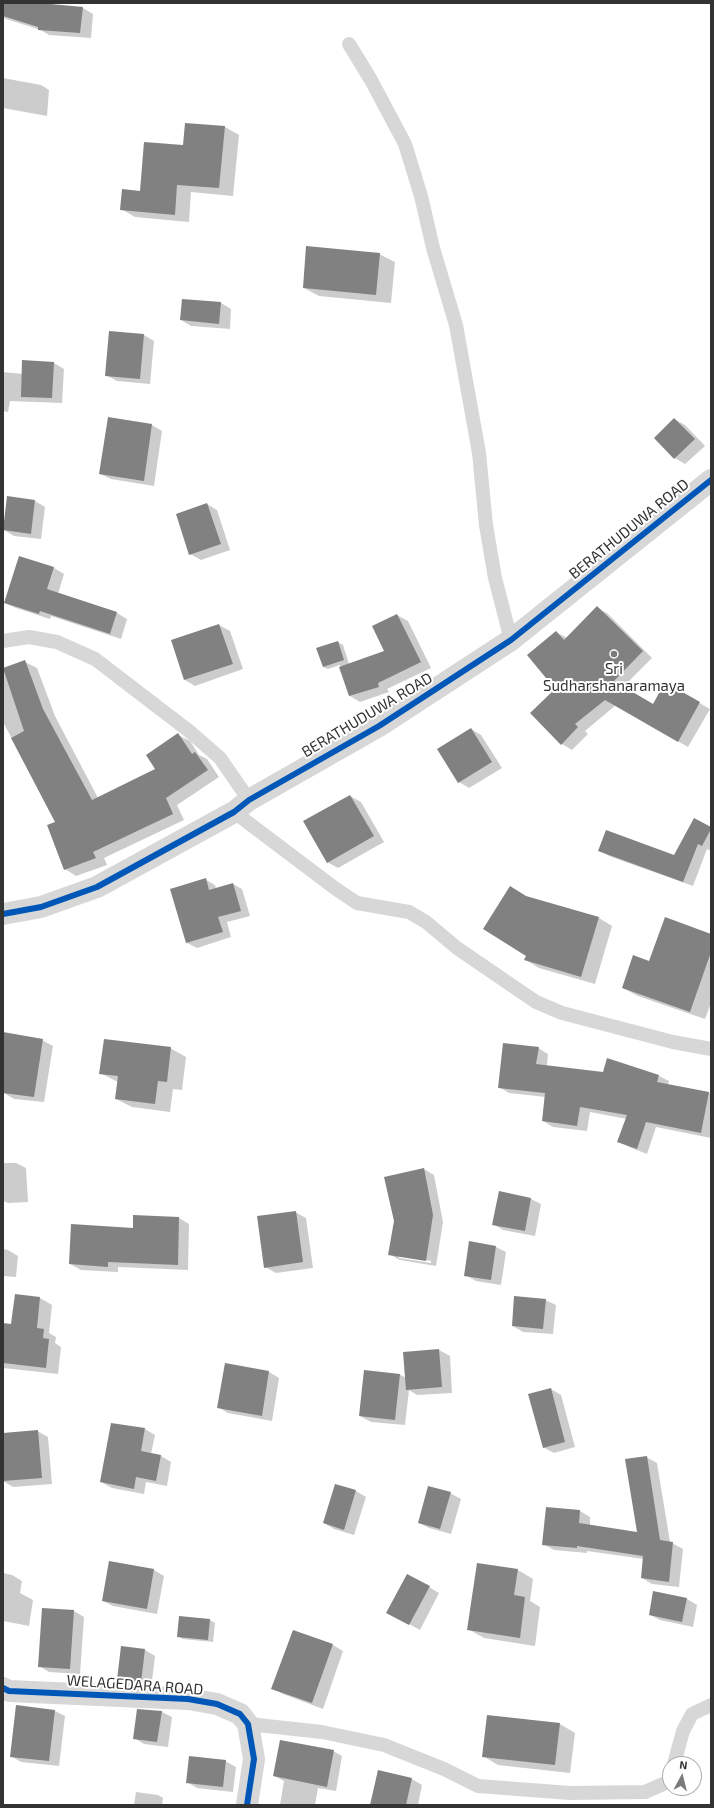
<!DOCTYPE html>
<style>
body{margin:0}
#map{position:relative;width:714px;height:1808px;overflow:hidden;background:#fff;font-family:"Exo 2",sans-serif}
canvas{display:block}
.frame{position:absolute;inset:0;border:4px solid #333;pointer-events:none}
.north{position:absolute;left:662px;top:1756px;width:40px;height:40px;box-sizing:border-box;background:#fff;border:1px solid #adadad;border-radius:50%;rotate:7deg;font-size:11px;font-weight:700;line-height:16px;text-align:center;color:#333}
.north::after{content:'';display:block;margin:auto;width:14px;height:18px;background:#7a7a7a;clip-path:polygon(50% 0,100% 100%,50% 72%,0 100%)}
</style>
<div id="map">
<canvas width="714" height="1808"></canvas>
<div class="frame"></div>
<div class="north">N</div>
</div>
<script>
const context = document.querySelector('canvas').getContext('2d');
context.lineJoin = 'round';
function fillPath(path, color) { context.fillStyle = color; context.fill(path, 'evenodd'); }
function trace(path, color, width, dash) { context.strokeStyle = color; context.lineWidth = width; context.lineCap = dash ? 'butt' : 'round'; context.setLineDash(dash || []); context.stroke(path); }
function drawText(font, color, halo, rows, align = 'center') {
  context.font = font + ' "Exo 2",sans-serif'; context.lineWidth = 4; context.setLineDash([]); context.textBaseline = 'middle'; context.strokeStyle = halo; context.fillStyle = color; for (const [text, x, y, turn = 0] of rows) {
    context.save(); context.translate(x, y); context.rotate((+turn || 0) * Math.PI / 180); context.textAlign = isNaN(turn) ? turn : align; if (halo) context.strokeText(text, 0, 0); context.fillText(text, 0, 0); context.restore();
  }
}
const shadow = new Path2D(`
 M3 3H27L83 8 93 14 91 38 49 35 41 30 3 18Z
 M3 78 41 85 49 90 47 116 3 108Z
 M225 127 239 135 233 196 191 192 189 222 135 217 121 209 141 192 184 146Z
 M379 254 395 262 391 303 319 296 304 288Z
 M183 300 221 303 231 309 230 329 191 326 181 320Z
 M144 335 154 341 150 384 117 381 106 375Z
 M54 363 64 369 62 403 10 401 8 412 3 411V372L23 374Z
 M109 418 152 425 162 431 154 486 111 479 100 474Z
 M674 419 685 425 705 446 685 464 675 458 655 438Z
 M8 497 35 501 45 507 41 539 14 536 4 530Z
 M207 504 217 510 230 550 201 560 190 554Z
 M20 557 54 568 64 574 58 594 117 613 127 619 121 639 51 616 50 619 16 608 5 603Z
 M597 608 607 613 652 658 623 687 654 705 666 684 710 709 688 747 616 705 585 731 588 734 572 750 562 744 556 689V632L567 638Z
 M397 615 408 621 431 668 387 689 389 692 360 702 350 696 340 665 328 669 323 667 338 642 343 645 349 664 385 652 373 627Z
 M219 625 230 631 243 669 195 686 185 680Z
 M25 662 37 668 55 716 98 798 157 770 178 735 190 741 199 755 207 759 219 777 177 805 184 820 104 858 107 865 76 876 65 869 57 823 3 722V670Z
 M471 729 481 735 502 768 469 788 459 782Z
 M350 796 361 802 384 842 338 868 327 862Z
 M711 828V851L707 849 693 886 609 856 599 850 675 856Z
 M206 880 215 885 216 889 233 884 242 889 250 916 227 922 231 937 197 948 187 943 171 890Z
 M527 897 599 918 612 926 595 984 539 968 526 960Z
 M711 935V1003L705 1019 638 996 623 988 649 962Z
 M3 1036 42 1040 53 1046 44 1102 14 1099 4 1093Z
 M170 1048 186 1057 182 1090 173 1089 170 1112 132 1107 116 1099 118 1082 100 1073Z
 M538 1048 548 1054 547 1066 603 1073 659 1076 669 1081 668 1085 709 1093 711 1094V1138L656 1127 647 1154 629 1147 619 1141 627 1119 590 1112 587 1131 553 1127 543 1121 546 1097 509 1093 499 1087Z
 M3 1163H16L26 1168 28 1202 8 1203 3 1201Z
 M424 1169 434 1175 443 1222 436 1266 400 1260 389 1254ZM399 1256 431 1261V1263L399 1258Z
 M499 1192 531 1199 541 1204 535 1236 503 1230 493 1224Z
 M295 1212 306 1218 313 1268 276 1273 265 1267Z
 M134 1216 179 1218 189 1224 188 1270 118 1267V1272L81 1270 70 1264 134 1229Z
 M496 1247 506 1252 501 1285 476 1281 465 1275Z
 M3 1249 8 1250 18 1256 16 1277 3 1276Z
 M40 1298 52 1305 49 1333 56 1337 55 1343 61 1347 58 1374 3 1368V1324L12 1325Z
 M545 1300 556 1305 553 1334 523 1332 513 1326Z
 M439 1350 450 1356 452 1393 417 1395 409 1390 405 1425 371 1422 360 1416 399 1374 406 1378 404 1353Z
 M226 1364 269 1372 279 1378 272 1421 228 1413 218 1407Z
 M551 1389 561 1395 575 1447 554 1453 543 1447Z
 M145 1429 155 1435 151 1454 161 1456 171 1462 167 1486 146 1482 144 1494 112 1488 101 1482Z
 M37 1431 48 1437 52 1484 13 1487 3 1481V1434Z
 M646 1457 657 1463 670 1542 683 1549 679 1587 652 1584 642 1578 644 1559 587 1551V1553L554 1550 543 1544 547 1508 580 1511 590 1517V1526L638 1533Z
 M336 1485 356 1491 366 1497 354 1535 334 1529 324 1523Z
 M450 1493 461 1499 451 1534 429 1528 419 1523Z
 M154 1570 164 1576 157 1614 113 1606 103 1601Z
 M518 1570 533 1579 530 1601 540 1607 535 1646 484 1638 468 1629Z
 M3 1573 12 1575 22 1581 20 1593 33 1600 29 1626 3 1621Z
 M429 1587 439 1593 420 1630 398 1618Z
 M687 1599 697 1605 693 1627 660 1620 650 1615Z
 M74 1611 84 1617 80 1674 49 1672 39 1666Z
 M210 1620 215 1623 213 1642 183 1639 178 1636Z
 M293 1631 333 1645 343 1651 323 1709 283 1694 272 1688Z
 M145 1650 155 1656 151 1689 128 1686 118 1680Z
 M138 1710 162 1712 172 1717 168 1747 144 1744 134 1738Z
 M55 1711 65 1716 59 1766 21 1762 11 1756Z
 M488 1716 560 1724 575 1733 570 1773 498 1765 483 1756Z
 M333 1751 342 1756 336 1791 318 1788 315 1805H280L284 1781 274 1776Z
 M225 1761 236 1767 233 1792 197 1788 187 1782Z
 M378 1771 412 1779 422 1785 418 1805H371Z
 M136 1792 158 1795 163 1798 162 1805H134Z`);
const building = new Path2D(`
 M3 3H40L83 7 80 33 38 30V27L3 16Z
 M185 123 225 126 219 188 177 185 175 215 120 210 122 189 140 191 144 142 183 145Z
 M306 246 380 253 376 295 303 288Z
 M182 299 221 302 219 324 180 320Z
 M109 331 144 334 140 379 105 376Z
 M22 360 54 362 52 398 21 397Z
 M108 417 152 424 144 481 99 474Z
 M674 418 695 439 674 459 654 438Z
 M7 496 35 500 31 534 3 530Z
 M207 503 221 544 189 555 176 514Z
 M19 556 54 567 47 589 117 612 110 634 40 611 39 614 4 603Z
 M597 606 643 651 614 681 653 704 665 682 700 702 678 742 605 700 575 724 578 727 561 745 530 713 555 689 527 655 556 631 564 640Z
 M397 614 421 662 378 683 379 687 349 696 339 667 384 651 372 626Z
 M219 624 233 664 184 680 171 640Z
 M338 641 344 660 323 667 316 648Z
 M25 660 43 709 92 800 155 769 146 755 178 733 192 754 195 752 208 770 166 798 173 814 93 852 96 858 64 870 47 825 55 822 11 738 24 731 3 668Z
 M471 728 492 762 458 783 437 749Z
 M350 795 374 836 327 863 303 821Z
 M694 818 711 827V829L702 846 698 844 683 882 598 851 606 830 674 855Z
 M206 878 209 890 233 883 241 911 218 917 223 932 186 943 170 889Z
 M510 886 526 896 599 917 581 977 524 960 526 956 483 929Z
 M665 917 711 934V952L690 1012 622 988 633 955 649 961Z
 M3 1032 43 1039 34 1097 3 1093Z
 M104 1039 171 1047 167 1082 158 1081 155 1104 115 1099 118 1076 99 1074Z
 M503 1043 539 1047 536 1064 603 1072 607 1058 659 1075 657 1082 709 1092 701 1133 646 1122 637 1149 617 1142 627 1115 580 1107 577 1126 542 1121 545 1093 498 1088Z
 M424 1168 433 1215 426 1261 388 1255 394 1221 384 1177Z
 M499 1191 531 1198 525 1231 492 1225Z
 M296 1211 303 1262 264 1268 257 1216Z
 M133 1215 179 1217 178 1265 108 1262V1267L69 1264 71 1224 133 1228Z
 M469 1241 496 1246 491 1280 464 1276Z
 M15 1294 40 1297 37 1328 44 1329 43 1338 49 1339 46 1368 3 1363V1323L11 1324Z
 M514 1296 546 1299 543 1329 512 1326Z
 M439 1349 442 1387 406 1390 403 1352Z
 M225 1363 269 1371 262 1416 217 1408Z
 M364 1370 400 1374 395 1420 359 1416Z
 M551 1388 565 1442 543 1448 528 1394Z
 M111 1423 145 1428 141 1451 161 1455 156 1481 136 1477 134 1489 100 1482Z
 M38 1430 42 1478 3 1481V1433Z
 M647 1456 660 1540 673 1542 669 1582 641 1578 643 1556 577 1546V1548L542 1545 546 1507 580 1510 579 1523 637 1532 625 1459Z
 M335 1484 356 1490 344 1530 323 1523Z
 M428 1486 451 1492 440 1529 418 1523Z
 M109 1561 154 1569 147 1609 102 1601Z
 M477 1563 518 1569 514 1595 525 1597 520 1638 467 1630Z
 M407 1574 430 1586 409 1625 386 1613Z
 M653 1591 687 1598 682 1622 649 1615Z
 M42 1608 74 1610 70 1669 38 1667Z
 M179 1616 210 1619 208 1640 177 1637Z
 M293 1630 333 1644 312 1703 271 1689Z
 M121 1646 145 1649 141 1683 117 1680Z
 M16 1705 55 1710 49 1761 10 1757Z
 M137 1709 162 1711 157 1742 133 1739Z
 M487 1715 560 1723 555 1765 482 1757Z
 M280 1740 334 1750 327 1787 273 1776Z
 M189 1756 226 1760 223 1787 186 1783Z
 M378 1770 412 1778 406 1805H370Z`);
const service = new Path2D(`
 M349 44 371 80 405 144 421 196 433 248 456 325 479 453 486 525 495 578 511 640
 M3 641 29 637 57 642 95 659 189 731 220 758 249 800
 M234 812 336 889 357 903 409 912 426 922 457 948 536 1002 562 1013 673 1042 711 1049
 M248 1724 322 1732 384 1745 444 1769 478 1786 570 1793 645 1792 670 1781
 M674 1764 683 1731 692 1714 711 1705`);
const minor = new Path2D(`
 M3 1688 9 1691 188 1699 217 1704 240 1714 248 1724 254 1759 247 1805`);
const tertiary = new Path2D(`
 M3 914 41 907 97 887 234 812 249 800 379 726 511 640 711 480`);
const cycleway = new Path2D(`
 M3 914 41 907 97 887 234 812 249 800 379 726 511 640 711 480
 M3 1688 9 1691 188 1699 217 1704 240 1714 248 1724 254 1759 247 1805`);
const markers = [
 [614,654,4,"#7a7a7a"]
];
const streetNames = [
 ["BERATHUDUWA ROAD",629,529,-39],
 ["BERATHUDUWA ROAD",367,715,-31],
 ["WELAGEDARA ROAD",135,1685,4]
];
const poiNames = [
 ["Sri",614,669],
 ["Sudharshanaramaya",614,686]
];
fillPath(shadow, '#0003');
fillPath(building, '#818181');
trace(service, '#d7d7d7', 14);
trace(minor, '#d7d7d7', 22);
trace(tertiary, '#d7d7d7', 22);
trace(cycleway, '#0057b8', 6);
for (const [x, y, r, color] of markers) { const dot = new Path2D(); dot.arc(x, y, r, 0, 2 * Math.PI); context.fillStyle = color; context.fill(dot); trace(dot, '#fff', 1.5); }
drawText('15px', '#333', '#fff', streetNames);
drawText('15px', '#333', '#fff', poiNames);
</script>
